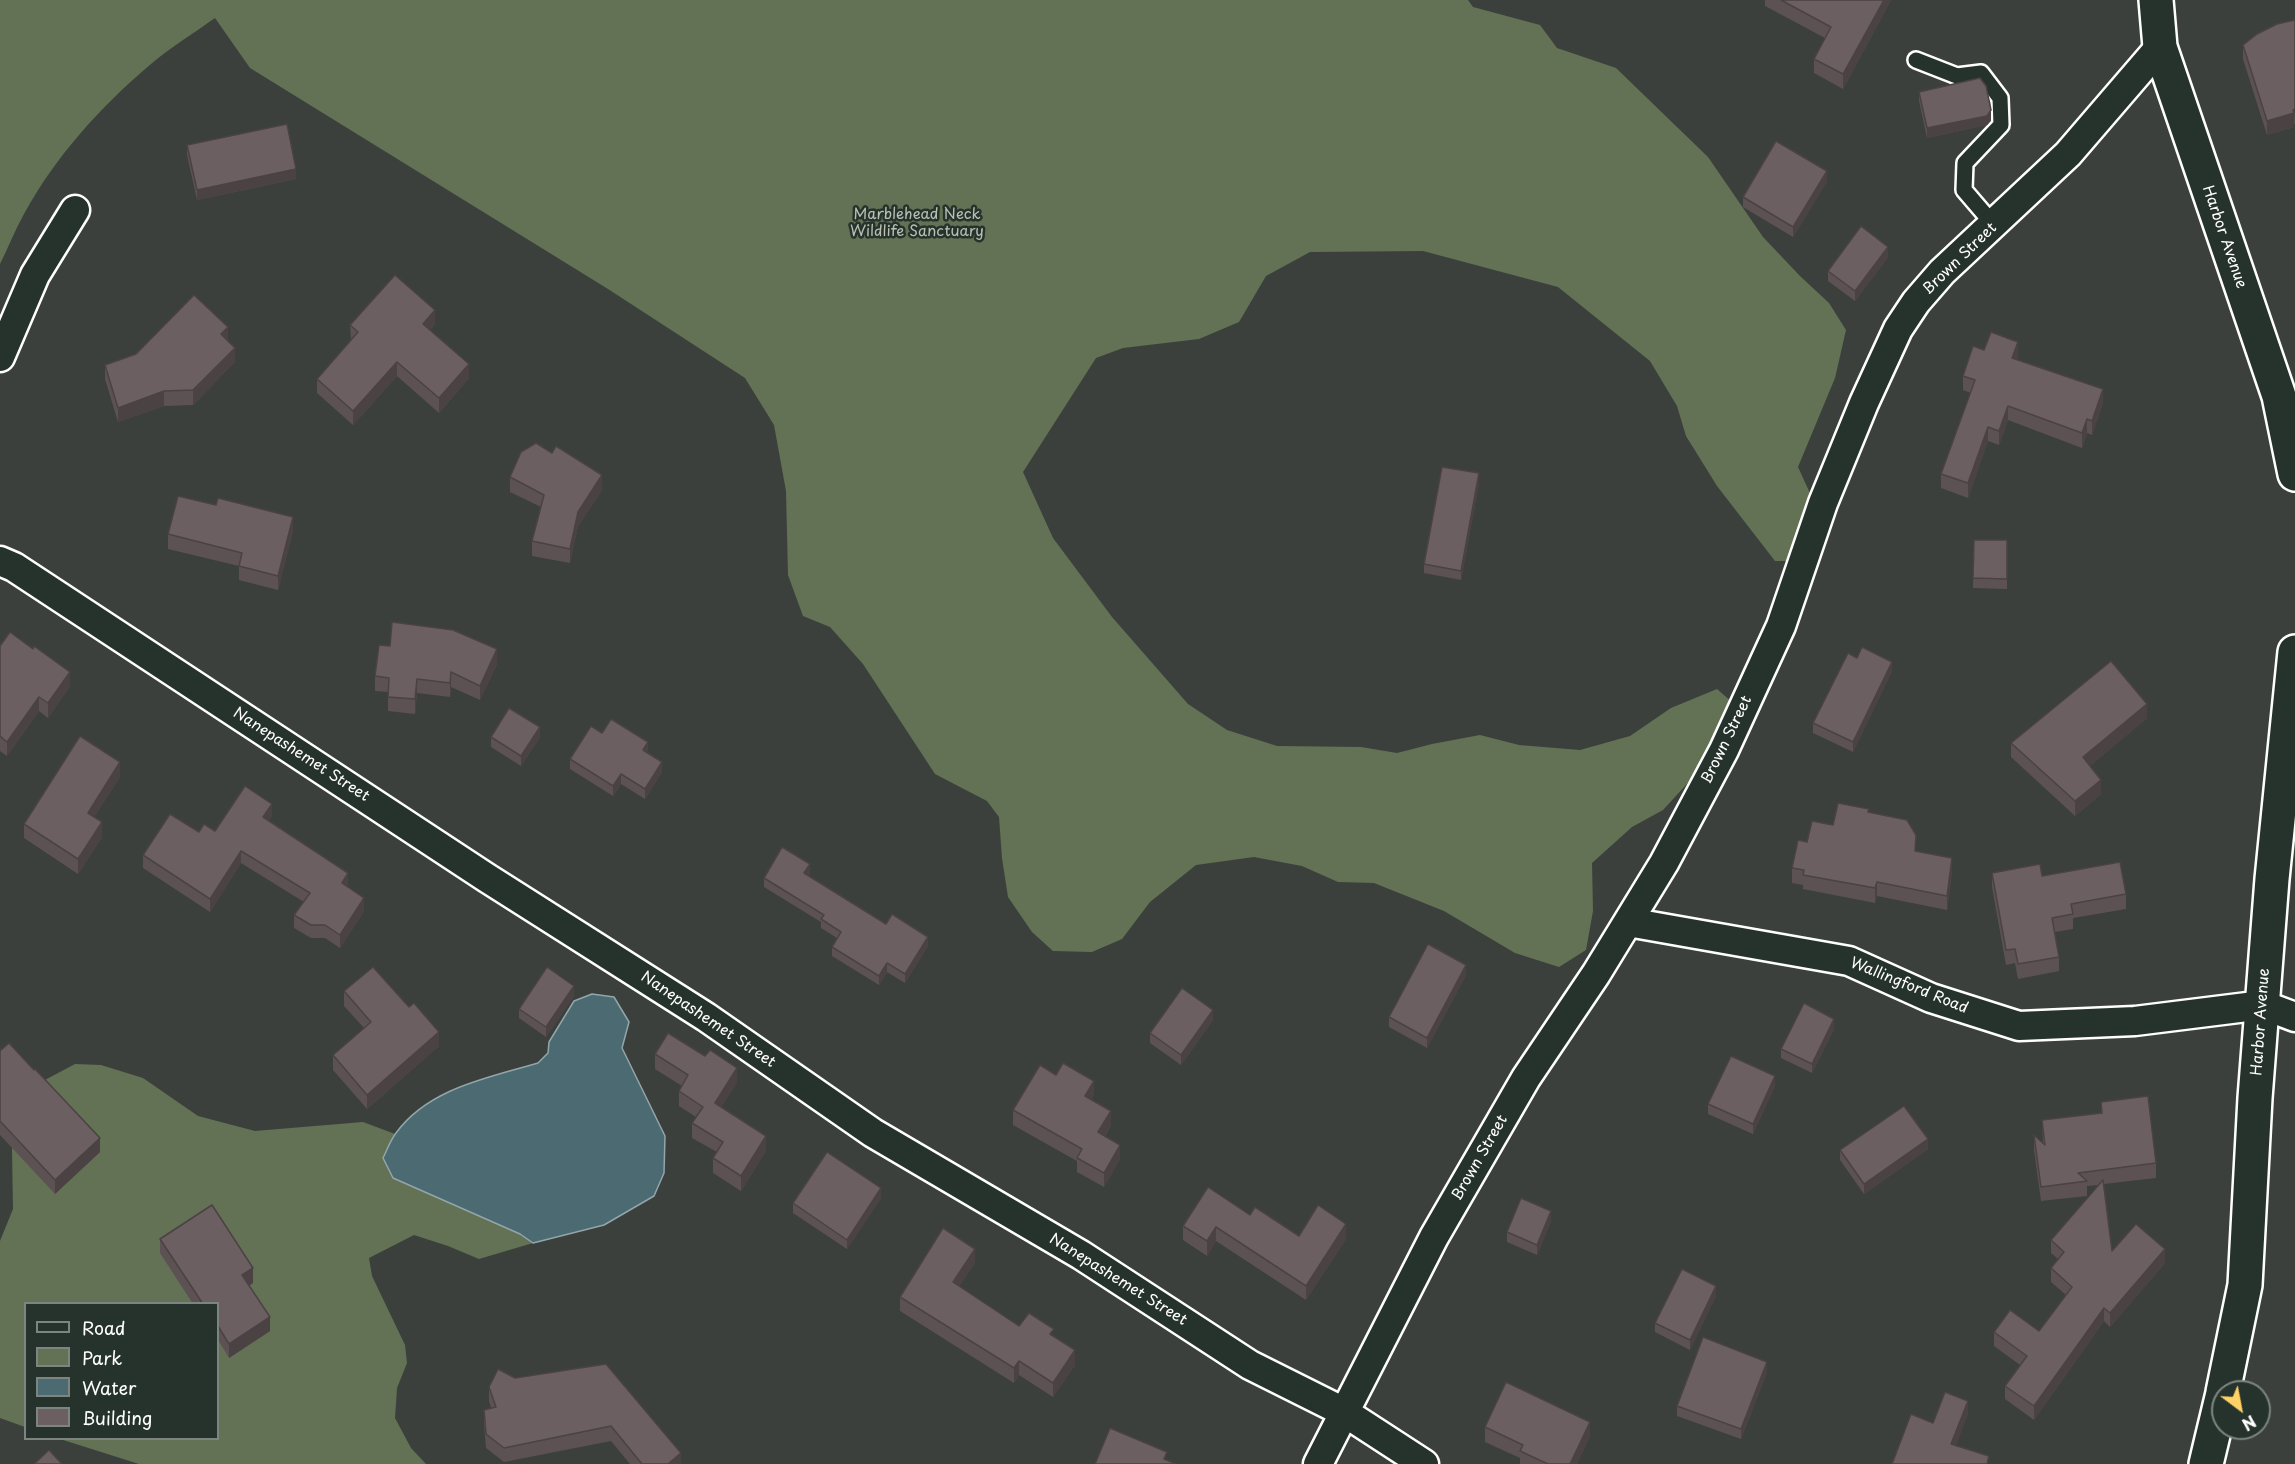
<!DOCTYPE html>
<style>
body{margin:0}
#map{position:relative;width:2295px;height:1464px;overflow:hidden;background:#3b403d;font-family:"Playpen Sans",sans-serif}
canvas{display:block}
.legend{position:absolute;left:24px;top:1302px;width:195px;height:138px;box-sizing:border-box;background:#26332d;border:2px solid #7d8581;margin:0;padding:8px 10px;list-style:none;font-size:18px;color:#fff}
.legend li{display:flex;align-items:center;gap:12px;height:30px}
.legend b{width:30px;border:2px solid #7d8581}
.north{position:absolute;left:2211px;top:1380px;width:60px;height:60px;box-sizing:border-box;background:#26332d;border:2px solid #7d8581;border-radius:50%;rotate:148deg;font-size:16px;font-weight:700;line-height:24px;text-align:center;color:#fff}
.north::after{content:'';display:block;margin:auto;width:21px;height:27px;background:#ffd166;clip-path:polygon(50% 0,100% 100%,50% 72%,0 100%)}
</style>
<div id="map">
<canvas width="2295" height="1464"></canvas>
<ul class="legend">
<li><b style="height:8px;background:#26332d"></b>Road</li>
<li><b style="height:16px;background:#637254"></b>Park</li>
<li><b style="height:16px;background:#4b6a72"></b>Water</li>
<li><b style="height:16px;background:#6b5f61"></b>Building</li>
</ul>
<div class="north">N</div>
</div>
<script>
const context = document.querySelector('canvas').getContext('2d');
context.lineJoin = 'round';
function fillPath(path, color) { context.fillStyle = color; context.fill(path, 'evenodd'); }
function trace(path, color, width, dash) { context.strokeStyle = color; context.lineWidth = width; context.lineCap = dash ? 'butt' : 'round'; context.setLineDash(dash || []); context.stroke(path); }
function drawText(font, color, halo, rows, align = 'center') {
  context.font = font + ' "Playpen Sans",sans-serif'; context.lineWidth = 5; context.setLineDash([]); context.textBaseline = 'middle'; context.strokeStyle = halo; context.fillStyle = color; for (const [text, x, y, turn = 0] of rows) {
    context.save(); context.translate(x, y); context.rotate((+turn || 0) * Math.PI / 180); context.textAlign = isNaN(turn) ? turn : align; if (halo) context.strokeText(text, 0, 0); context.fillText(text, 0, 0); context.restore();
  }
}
const green = new Path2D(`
 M0 0H1468L1473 7 1540 25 1557 48 1616 68 1708 157 1763 237 1800 276 1829 303 1846 330 1835 378 1798 467 1814 502 1790 561H1775L1717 486 1686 436 1677 406 1650 361 1558 287 1423 251 1310 252 1266 276 1239 322 1199 339 1123 348 1096 358 1023 472 1053 538 1112 617 1188 704 1227 730 1277 746 1361 747 1397 753 1432 744 1480 735 1519 745 1580 750 1630 736 1671 708 1717 689 1733 703 1707 762 1663 810 1632 827 1592 863 1593 911 1586 950 1559 967 1515 953 1444 911 1374 883 1338 882 1302 866 1254 857 1196 865 1150 902 1122 939 1092 952 1053 951 1032 932 1008 897 1002 858 999 817 987 801 935 774 863 664 830 627 803 616 788 575 786 491 774 425 745 378 608 289 250 68 215 18C194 33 171 47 151 64 101 106 55 157 24 214 15 230 8 248 0 264Z
 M75 1064 101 1065 143 1078 198 1116 255 1131 363 1122 395 1134 383 1158 393 1178 520 1234 533 1243 479 1259 448 1246 414 1235 369 1258 372 1276 405 1345 407 1363 397 1388 395 1418 411 1448 426 1464H139L60 1439 218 1438V1304H26L25 1427 0 1418V1241L13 1209 12 1149 16 1119 43 1081Z`);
const water = new Path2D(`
 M592 994 614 997 629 1022 622 1048 665 1136 664 1173 654 1196 604 1225 533 1243 520 1234 393 1178 383 1158C387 1150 390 1141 396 1133 429 1088 488 1078 538 1063L548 1053 549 1042 574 1001Z`);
const lane = new Path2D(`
 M1916 60 1957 76 1981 73 2000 98 2001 125 1965 163 1964 190 1994 225`);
const street = new Path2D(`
 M0 357 35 275 75 210
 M0 561 14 567 487 878 706 1017 873 1133 1081 1255 1250 1365 1344 1412 1424 1464
 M1628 922 1849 961 1931 998 2019 1026 2135 1021 2263 1005 2295 1017
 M1318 1464 1434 1237 1526 1078 1596 974 1664 863 1724 750 1781 626 1823 503 1864 403 1898 329 1916 302 1942 272 2068 154 2160 47`);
const secondary = new Path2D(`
 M2156 0 2160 47 2279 396 2295 474
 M2223 1392 2245 1285 2255 1098 2272 879 2295 652
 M2206 1464 2223 1393`);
const wall = new Path2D(`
 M1765 0H1891L1843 89 1814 73V59L1825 38 1765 6Z
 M2295 20V124H2294V127L2267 135 2243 59V45Z
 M1919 92 1991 120 1987 125 1927 138 1919 101Z
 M187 145 296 179 197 200 187 155Z
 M1827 181 1793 237 1743 207V197Z
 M1888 257 1855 301 1828 281V271Z
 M435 324 430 330 469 378 439 413 397 376 353 425 317 393V379L351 340 350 325Z
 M1984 350 2018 357 2017 360 2103 403 2092 435 2087 433 2082 448 2008 420 1999 445 1988 441 1968 498 1941 488V474L1971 393 1963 390V376Z
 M235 362 193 405 164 406 118 422 105 379V365Z
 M510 477 602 490 578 526 570 563 532 556V541L541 507 510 492Z
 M1479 483 1461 580 1424 573V564Z
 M293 531 278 590 239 580V566L168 549V534Z
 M1974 540H2007V589L1973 588Z
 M0 646 70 686 48 718 39 711 7 756 0 751Z
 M497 664 480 700 451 687 450 697 417 693 415 714 388 711V692L375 691V676Z
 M1892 671 1853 752 1813 733V723Z
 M2147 718 2090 766 2101 794 2075 816 2011 757V743Z
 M602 733 648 752 662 772 645 799 621 784 613 796 570 769V759Z
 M491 737H540L521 766 491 747Z
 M120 777 94 817 102 837 78 874 24 838V824Z
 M1869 812 1916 851 1952 872 1947 910 1877 896 1875 903 1803 889V885L1792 883V868L1807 842 1833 825Z
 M272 816 268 821 348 886 347 887 364 911 340 948 325 938H311L294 928V915L304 902 241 863 210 912 143 868V855L199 832 215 831Z
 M810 873 808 876 886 924 928 946 905 983 887 972 879 985 832 956V947L837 938 821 928V922L764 887V878Z
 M1992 873 2042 876 2126 894V909L2073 918V929L2055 932 2059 957V971L2018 979 2015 963 2006 965 1992 887Z
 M1466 975 1427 1048 1389 1027V1017Z
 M344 991 409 1007 439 1046 367 1109 333 1070V1055L364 1028 344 1006Z
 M574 996 546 1037 519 1018V1009Z
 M1213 1020 1181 1065 1150 1043V1033Z
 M1834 1029 1812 1073 1781 1058V1049Z
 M0 1049 100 1152 55 1194 0 1135Z
 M655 1054 737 1082 721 1107 766 1151 741 1191 713 1173V1158L717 1152 692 1138V1123L696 1117 679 1106V1091L682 1086 655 1069Z
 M1775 1086 1753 1134 1708 1114V1104Z
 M1094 1095 1091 1100 1111 1125 1105 1136 1120 1159 1104 1187 1077 1172V1161L1013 1125V1110Z
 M2101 1102 2156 1163V1178L2104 1184 2112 1251 2165 1263 2110 1327 2104 1321 2034 1420 2005 1399V1386L2020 1365 1994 1346V1332L2039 1331 2066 1295 2051 1282V1268L2058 1259 2051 1253V1240L2099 1185 2087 1186V1196L2041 1201 2034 1150V1135L2043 1143 2042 1120 2101 1113Z
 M1928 1149 1864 1194 1840 1160V1150Z
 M881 1198 847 1249 793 1213V1203Z
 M1250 1215 1299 1236 1346 1239 1306 1300 1216 1241 1207 1256 1183 1240V1226Z
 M1551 1221 1537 1255 1507 1242V1232Z
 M160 1239 253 1283 249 1286 270 1331 229 1358 218 1340V1304H193L160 1253Z
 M975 1263 959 1286 1019 1326 1054 1337 1075 1365 1053 1397 1019 1375 1014 1383 900 1311V1297Z
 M1716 1296 1690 1350 1655 1332V1323Z
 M606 1364 681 1464H630L611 1441 504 1462 486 1448 484 1424V1410L491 1408 489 1401V1387L515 1378Z
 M1767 1372 1741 1439 1677 1416V1406Z
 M1485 1427 1590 1436 1577 1464H1520V1458L1485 1442Z`);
const shadedWall = new Path2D(`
 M1884 0H1891L1843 89V74Z
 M2295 109 2294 127 2267 135V121Z
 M1991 110V120L1987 125 1927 138V128Z
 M296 169V179L197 200V190Z
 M1827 171V181L1793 237V227Z
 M1888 247V257L1855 301V291Z
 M435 310V324L423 338V324Z
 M228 327V342L221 334Z
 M2018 342V357L2012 373V358Z
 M235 348V362L193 405V390Z
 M397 362V376L353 425V411Z
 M469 364V378L439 413V398Z
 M2103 389V403L2092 435V421Z
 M164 391V406L118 422V408Z
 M2008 406V420L1999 445V431Z
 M2087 419V433L2082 448V433Z
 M1988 427V441L1968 498V483Z
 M1479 473V483L1461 580V571Z
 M602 475V490L578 526 570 563V549L578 512Z
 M293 517V531L278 590V576Z
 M497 649V664L480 700V686Z
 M1892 662V671L1853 752V742Z
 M70 672V686L48 718V703Z
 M451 672V687L450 697V683Z
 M417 679V693L415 714V699Z
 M39 697V711L7 756V742Z
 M2147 704V718L2083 772V757Z
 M540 727V737L521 766V756Z
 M648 742V752L643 760V750Z
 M120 762V777L88 827V813Z
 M662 762V772L645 799V789Z
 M621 774V784L613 796V786Z
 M2101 780V794L2075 816V801Z
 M272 804V816L263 830V817Z
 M102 822V837L78 874V859Z
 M241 851V863L210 912V899Z
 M1952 858V872L1947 910V896Z
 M810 864V873L804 882V873Z
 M348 873V886L342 896V883Z
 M1877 882V896L1875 903V888Z
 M364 898V911L340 948V935Z
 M928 937V946L905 983V974Z
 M887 963V972L879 985V976Z
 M1466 965V975L1427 1048V1038Z
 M574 986V996L546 1037V1027Z
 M1213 1010V1020L1181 1065V1055Z
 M1834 1019V1029L1812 1073V1064Z
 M439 1032V1046L367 1109V1095Z
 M737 1068V1082L715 1118V1103Z
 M1775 1076V1086L1753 1134V1124Z
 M1094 1081V1095L1085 1111V1096Z
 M1111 1111V1125L1098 1146V1132Z
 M766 1136V1151L741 1191V1176Z
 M100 1138V1152L55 1194V1180Z
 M1928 1139V1149L1864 1194V1184Z
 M1120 1145V1159L1104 1187V1173Z
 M881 1188V1198L847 1249V1240Z
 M1551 1211V1221L1537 1255V1245Z
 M1346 1224V1239L1306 1300V1286Z
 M1216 1227V1241L1207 1256V1241Z
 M975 1249V1263L953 1296V1282Z
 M2165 1249V1263L2110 1327V1313Z
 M253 1268V1283L242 1290V1275Z
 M1716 1286V1296L1690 1350V1340Z
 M2104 1308V1321L2034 1420V1406Z
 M270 1317V1331L229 1358V1344Z
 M1075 1350V1365L1053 1397V1383Z
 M1019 1361V1375L1014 1383V1368Z
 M1767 1362V1372L1741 1439V1429Z
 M1968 1401V1415L1951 1459V1444Z
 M1590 1422V1436L1577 1464H1570Z
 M681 1453V1464H668Z`);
const building = new Path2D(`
 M1781 0H1884L1843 74 1814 59 1831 27Z
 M2295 20V109L2293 110 2294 113 2267 121 2243 45 2257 34 2277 24Z
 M1980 78 1986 86 1991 110 1987 116 1927 128 1919 92Z
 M287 124 296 169 197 190 187 145Z
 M1776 141 1827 171 1793 227 1743 197Z
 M1861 226 1888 247 1855 291 1828 271Z
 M395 275 435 310 423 324 469 364 439 398 397 362 353 411 317 379 358 332 350 325Z
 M194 295 228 327 221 334 235 348 193 390 164 391 118 408 105 365 136 354Z
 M1991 332 2018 342 2012 358 2103 389 2092 421 2087 419 2082 433 2008 406 1999 431 1988 427 1968 483 1941 474 1975 380 1963 376 1973 346 1984 350Z
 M536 443 552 453 556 446 602 475 578 512 570 549 532 541 544 495 510 477 521 452Z
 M1442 467 1479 473 1461 571 1424 564Z
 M178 496 216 505 218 498 293 517 278 576 239 566 242 553 168 534Z
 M1974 540H2007V579L1973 578Z
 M392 622 453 630 497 649 480 686 451 672 450 683 417 679 415 699 388 697 389 678 375 676 379 645 390 646Z
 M10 632 33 649 34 646 70 672 48 703 39 697 7 742 0 736V646Z
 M1862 647 1892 662 1853 742 1813 723 1848 653 1857 658Z
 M2111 661 2147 704 2083 757 2101 780 2075 801 2011 743Z
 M509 708 540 727 521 756 491 737Z
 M611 719 648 742 643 750 662 762 645 789 621 774 613 786 570 759 591 726 602 733Z
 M80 736 120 762 88 813 102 822 78 859 24 824Z
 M245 786 272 804 263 817 348 873 342 883 364 898 340 935 325 925H311L294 915 310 893 241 851 210 899 143 855 170 814 199 832 204 824 215 831Z
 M1838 803 1869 809 1868 812 1907 820 1916 835 1915 851 1952 858 1947 896 1877 882 1875 888 1803 875 1804 870 1792 868 1798 840 1807 842 1812 821 1833 825Z
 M782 847 810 864 804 873 886 924 892 914 928 937 905 974 887 963 879 976 832 947 841 932 821 919 824 915 764 878Z
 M2120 862 2126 894 2071 904 2073 914 2052 918 2059 957 2018 964 2015 949 2006 950 1992 873 2040 864 2042 876Z
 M1428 944 1466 965 1427 1038 1389 1017Z
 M373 967 409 1007 414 1003 439 1032 367 1095 333 1055 371 1022 344 991Z
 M547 967 574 986 546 1027 519 1009Z
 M1182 988 1213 1010 1181 1055 1150 1033Z
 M1804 1003 1834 1019 1812 1064 1781 1049Z
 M668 1033 705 1056 710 1050 737 1068 715 1103 766 1136 741 1176 713 1158 723 1142 692 1123 703 1107 679 1091 688 1075 655 1054Z
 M9 1043 34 1070 35 1069 100 1138 55 1180 0 1121V1049L1 1050Z
 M1731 1056 1775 1076 1753 1124 1708 1104Z
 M1063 1063 1094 1081 1085 1096 1111 1111 1098 1132 1120 1145 1104 1173 1077 1158 1082 1149 1013 1110 1040 1065 1056 1075Z
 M2148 1096 2156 1163 2078 1173 2087 1181 2041 1187 2034 1135 2045 1145 2042 1120 2102 1113 2101 1102Z
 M1904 1106 1928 1139 1864 1184 1840 1150Z
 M827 1152 881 1188 847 1240 793 1203Z
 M2103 1180 2112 1251 2136 1224 2165 1249 2110 1313 2104 1308 2034 1406 2005 1386 2027 1356 1994 1332 2010 1310 2039 1331 2072 1287 2051 1268 2064 1252 2051 1240Z
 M1208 1187 1250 1215 1255 1207 1299 1236 1318 1205 1346 1224 1306 1286 1216 1227 1207 1241 1183 1226Z
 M1521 1198 1551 1211 1537 1245 1507 1232Z
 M212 1205 253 1268 242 1275 270 1317 229 1344 218 1326V1304H203L160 1239Z
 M943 1228 975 1249 953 1282 1019 1326 1029 1313 1054 1329 1050 1334 1075 1350 1053 1383 1019 1361 1014 1368 900 1297Z
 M1682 1269 1716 1286 1690 1340 1655 1323Z
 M1703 1337 1767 1362 1741 1429 1677 1406Z
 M606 1364 681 1453 668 1464H642L611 1426 504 1448 486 1434 484 1410 496 1407 489 1387 498 1369 515 1378Z
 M1506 1382 1590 1422 1570 1464H1548L1520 1451 1523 1445 1485 1427Z
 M1945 1392 1968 1401 1951 1444 1989 1456 1987 1464H1892L1911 1414 1933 1423Z
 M1110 1428 1167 1452 1164 1459 1176 1464H1095Z
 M49 1450 62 1464H34Z`);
const parkNames = [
 ["Marblehead Neck",917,215],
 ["Wildlife Sanctuary",917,232]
];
const streetNames = [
 ["Harbor Avenue",2224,237,71],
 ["Brown Street",1960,259,-44],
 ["Brown Street",1727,740,-64],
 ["Nanepashemet Street",301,755,33],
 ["Wallingford Road",1909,986,22],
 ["Nanepashemet Street",708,1020,34],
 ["Harbor Avenue",2261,1022,-86],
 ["Brown Street",1480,1158,-60],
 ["Nanepashemet Street",1118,1280,32]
];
fillPath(green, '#637254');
fillPath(water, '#4b6a72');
trace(water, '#93a6aa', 1.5);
trace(lane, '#fff', 20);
trace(street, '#fff', 33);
trace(secondary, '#fff', 38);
trace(lane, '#26332d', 15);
trace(street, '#26332d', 28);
trace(secondary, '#26332d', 33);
fillPath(wall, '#5c5253');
fillPath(shadedWall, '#4b4244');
fillPath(building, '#6b5f61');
trace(building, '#4b4244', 1.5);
drawText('15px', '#b9c0b2', '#26332d', parkNames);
drawText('15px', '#fff', '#26332d', streetNames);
</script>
